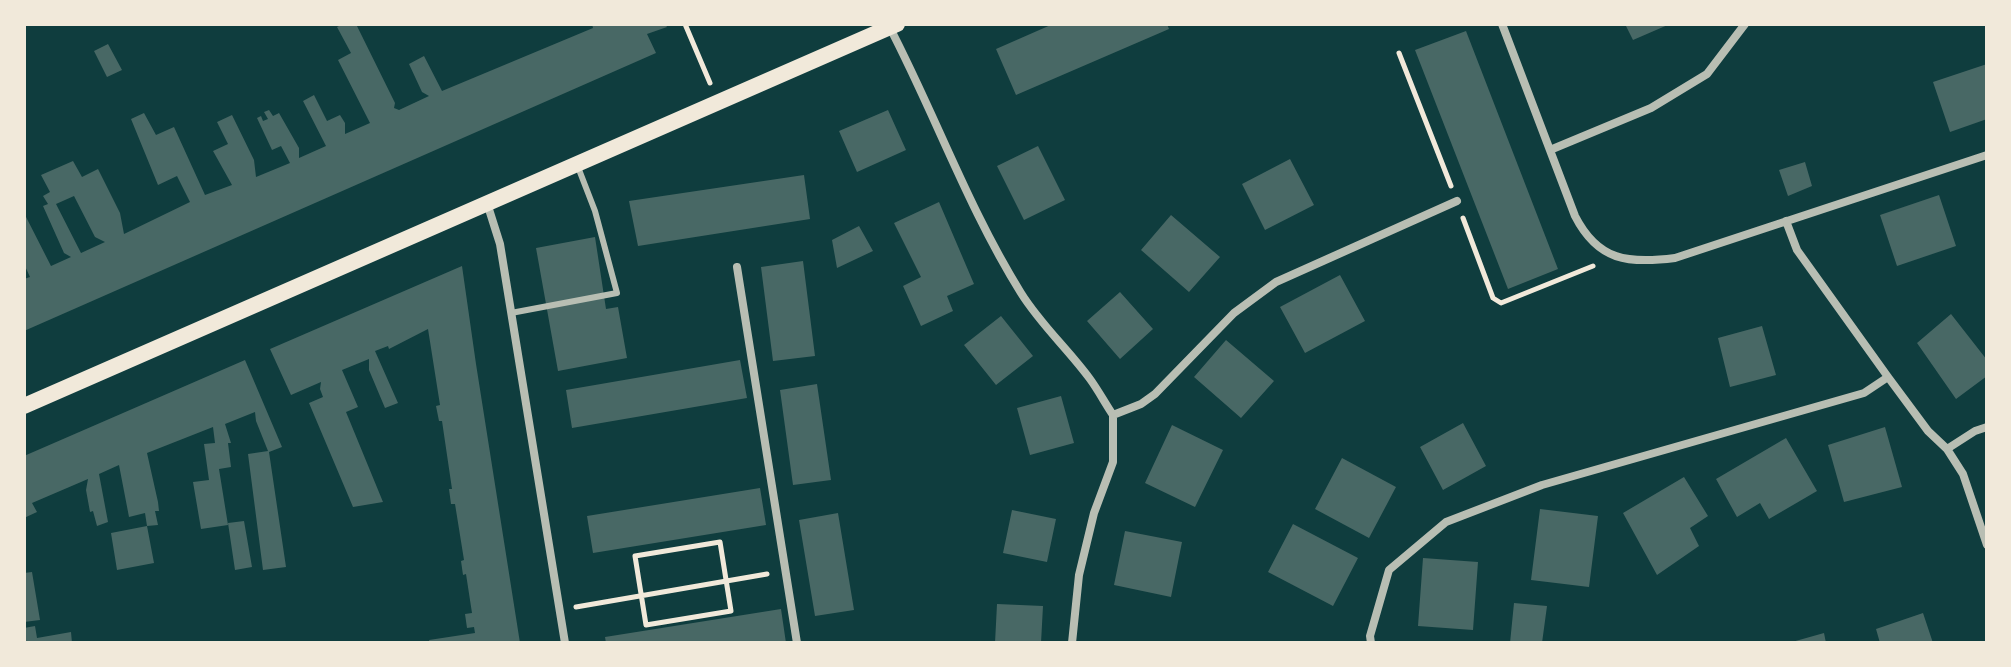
<!DOCTYPE html>
<style>
body{margin:0}
#map{position:relative;width:2011px;height:667px;overflow:hidden;background:#0f3d3e;font-family:"Alegreya Sans",sans-serif}
canvas{display:block}
.frame{position:absolute;inset:0;border:26px solid #f1e9da;pointer-events:none}
</style>
<div id="map">
<canvas width="2011" height="667"></canvas>
<div class="frame"></div>
</div>
<script>
const context = document.querySelector('canvas').getContext('2d');
context.lineJoin = 'round';
function fillPath(path, color) { context.fillStyle = color; context.fill(path, 'evenodd'); }
function trace(path, color, width, dash) { context.strokeStyle = color; context.lineWidth = width; context.lineCap = dash ? 'butt' : 'round'; context.setLineDash(dash || []); context.stroke(path); }
const building = new Path2D(`
 M343 24H356L395 103 394 108 399 110 429 96 422 92 409 64 424 56 442 91 593 28 592 24H665L667 27 647 34 656 53 24 331V279L30 277 24 264V213L51 266 71 257 64 253 43 206 48 204 43 196 50 192 41 175 73 161 82 177 98 169 120 213 124 234 190 202 177 176 158 185 131 119 144 113 156 135 174 127 205 195 232 185 213 151 228 144 217 122 232 115 254 160 256 177 290 163 281 146 272 150 257 118 261 116 263 121 268 119 264 112 269 110 273 116 279 113 299 148V158L326 146 303 101 314 95 327 121 340 115 345 123V134L370 123 338 60 351 53 337 27ZM74 196 95 237 105 242 81 253 56 204Z
 M1053 24H1167L1169 29 1016 95 996 49Z
 M1625 24H1670L1633 40Z
 M1466 31 1558 269 1508 289 1415 50Z
 M108 44 122 70 107 77 94 51Z
 M1987 64V119L1950 132 1933 82Z
 M888 110 906 150 857 172 839 131Z
 M1038 146 1065 200 1024 220 997 166Z
 M1290 159 1314 205 1265 230 1242 184Z
 M1805 162 1812 186 1788 196 1779 170Z
 M804 175 810 219 638 246 629 201Z
 M1939 195 1956 246 1897 266 1880 215Z
 M939 202 974 284 947 296 953 311 921 326 903 286 921 277 894 223Z
 M1171 215 1220 257 1189 292 1141 250Z
 M859 226 873 251 837 268 832 240Z
 M595 237 606 309 618 307 627 358 558 371 536 248Z
 M803 261 815 356 773 361 761 267Z
 M462 266 476 364 520 643H430L429 640 475 633 474 627 467 628 465 614 472 613 466 574 463 575 461 561 464 560 455 504H451L449 489H452L442 421H439L436 406 440 405 428 329 389 349 388 346 375 351 398 403 385 408 369 370V359L342 370 358 407 346 412 383 502 353 507 309 403 323 397 320 389 321 382 291 395 270 349Z
 M1340 275 1365 321 1305 353 1280 307Z
 M1120 292 1153 329 1120 359 1087 321Z
 M1951 314 1987 360V376L1956 399 1917 343Z
 M1001 316 1033 356 996 385 964 345Z
 M1762 326 1776 375 1730 387 1718 338Z
 M1226 340 1274 381 1241 418 1194 377Z
 M245 360 282 447 269 452 286 567 263 570 248 454 268 451 256 421 255 412 225 424 231 443H228L231 467 219 469 228 525 201 529 193 482 209 480 204 444 215 443 213 427 147 453 158 502 159 511H155L158 525 147 526 154 563 117 570 111 533 147 526 145 513 129 517 119 465 99 474 108 522 97 526 93 511 90 512 86 490 88 479 32 503 37 512 24 518V456Z
 M740 360 747 398 572 428 566 390Z
 M817 384 831 480 793 485 780 390Z
 M1061 396 1074 443 1030 455 1017 408Z
 M1463 423 1486 466 1443 490 1420 447Z
 M1172 425 1223 450 1195 507 1145 483Z
 M1885 427 1902 487 1844 502 1828 445Z
 M1786 438 1817 491 1769 519 1760 503 1737 517 1716 479Z
 M1342 458 1396 487 1369 538 1315 509Z
 M1684 477 1708 516 1690 528 1699 546 1657 575 1623 513Z
 M760 488 766 525 593 553 587 516Z
 M1540 509 1598 516 1589 587 1531 580Z
 M1012 510 1056 519 1047 562 1003 553Z
 M838 513 854 610 815 616 799 520Z
 M244 521 252 567 235 570 228 523Z
 M1293 524 1358 558 1333 606 1268 572Z
 M1125 531 1182 542 1171 597 1114 585Z
 M1423 558 1478 562 1473 630 1418 626Z
 M32 572 40 620 24 622V573Z
 M1514 603 1547 606 1542 643H1510Z
 M997 604 1043 606 1041 643H995Z
 M781 609 786 643H606L605 637Z
 M1923 613 1933 643H1880L1876 629Z
 M35 626 37 638 71 632 72 643H24V628Z
 M1824 633 1826 643H1792V642Z`);
const path = new Path2D(`
 M685 24 710 83
 M1399 53 1451 186
 M1463 218 1493 298 1501 303 1593 266
 M720 542 731 611 646 625 635 556Z
 M576 607 767 574`);
const service = new Path2D(`
 M511 313 617 293 595 211 578 167`);
const minor = new Path2D(`
 M1502 24 1575 216C1598 261 1628 264 1675 258L1987 155
 M889 26C935 114 968 208 1021 293 1041 325 1068 349 1090 379 1098 390 1105 403 1113 415
 M1550 150 1651 108 1707 74 1745 24
 M487 203 500 244 565 643
 M1786 221 1797 250 1888 377 1928 431 1947 449 1963 474 1987 545
 M737 267 797 643
 M1113 415 1141 404 1155 394 1234 313 1276 282 1457 201
 M1947 449 1975 431 1987 427
 M1072 643 1079 575 1094 513 1113 462V415
 M1371 643 1370 636 1389 570 1446 522 1542 485 1864 393 1888 377`);
const secondary = new Path2D(`
 M24 406 897 24`);
fillPath(building, '#486865');
trace(path, '#f1e9da', 5);
trace(service, '#b8beb3', 6);
trace(minor, '#b8beb3', 8);
trace(secondary, '#f1e9da', 16);
</script>
